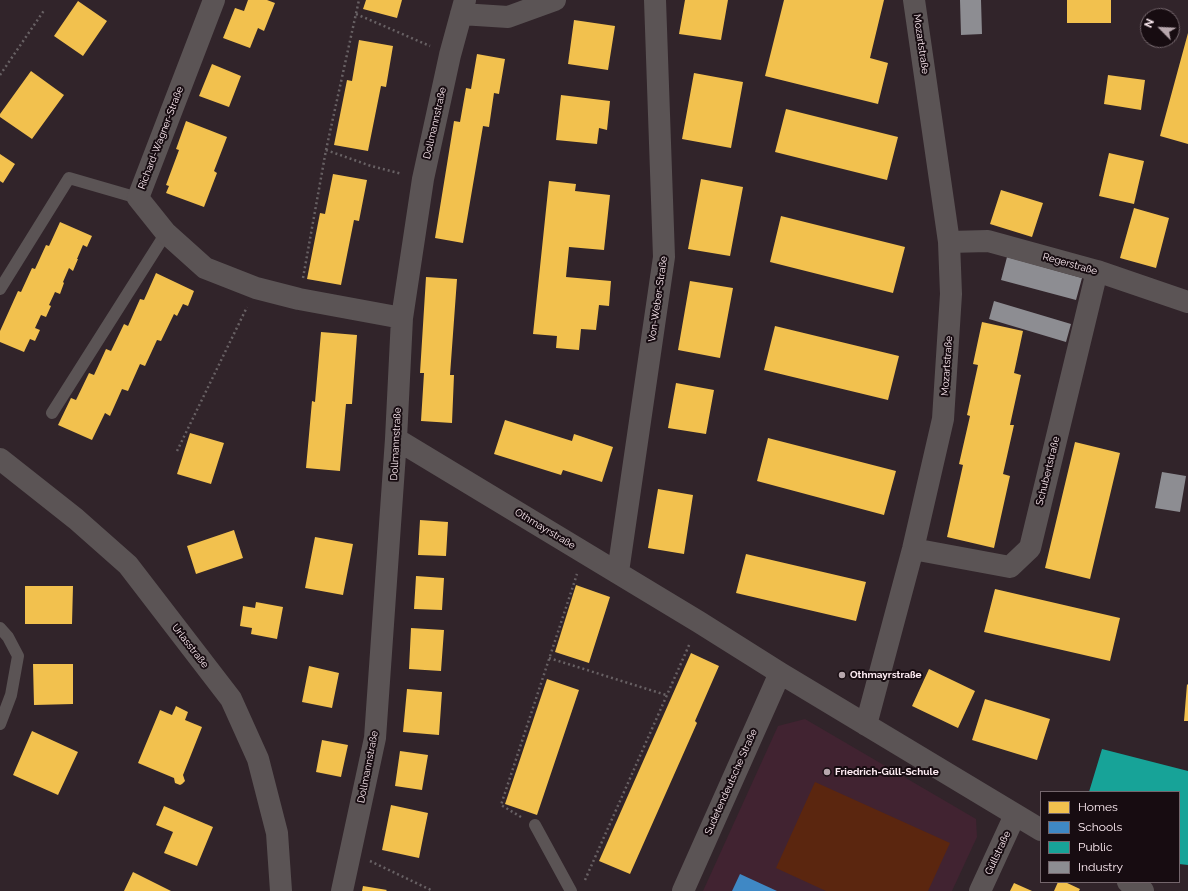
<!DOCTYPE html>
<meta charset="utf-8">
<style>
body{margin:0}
#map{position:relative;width:1188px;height:891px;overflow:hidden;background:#31242a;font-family:Raleway,sans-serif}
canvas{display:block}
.legend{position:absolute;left:1040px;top:791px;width:140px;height:92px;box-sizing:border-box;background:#170c11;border:1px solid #74666c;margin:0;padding:5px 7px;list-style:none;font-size:12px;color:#ffedf4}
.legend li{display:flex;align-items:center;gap:8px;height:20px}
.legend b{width:20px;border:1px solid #74666c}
.north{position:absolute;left:1140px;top:8px;width:40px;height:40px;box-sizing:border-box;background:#170c11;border:1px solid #74666c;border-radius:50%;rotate:294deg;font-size:11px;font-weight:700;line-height:16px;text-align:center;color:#ffedf4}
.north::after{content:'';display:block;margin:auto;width:14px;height:18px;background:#b7a7ad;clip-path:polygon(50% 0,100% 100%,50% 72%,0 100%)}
</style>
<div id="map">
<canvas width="1188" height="891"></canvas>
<ul class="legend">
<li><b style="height:11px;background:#f2c14e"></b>Homes</li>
<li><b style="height:11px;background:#3f88c5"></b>Schools</li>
<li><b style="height:11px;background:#17a398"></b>Public</li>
<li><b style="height:11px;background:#8d8d92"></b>Industry</li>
</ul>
<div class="north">N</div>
</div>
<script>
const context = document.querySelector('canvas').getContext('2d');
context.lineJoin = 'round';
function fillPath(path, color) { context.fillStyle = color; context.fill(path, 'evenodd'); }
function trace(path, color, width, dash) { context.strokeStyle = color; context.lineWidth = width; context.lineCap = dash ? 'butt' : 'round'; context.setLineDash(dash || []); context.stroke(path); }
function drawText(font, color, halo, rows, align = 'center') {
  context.font = font + ' Raleway,sans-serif'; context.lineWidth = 4; context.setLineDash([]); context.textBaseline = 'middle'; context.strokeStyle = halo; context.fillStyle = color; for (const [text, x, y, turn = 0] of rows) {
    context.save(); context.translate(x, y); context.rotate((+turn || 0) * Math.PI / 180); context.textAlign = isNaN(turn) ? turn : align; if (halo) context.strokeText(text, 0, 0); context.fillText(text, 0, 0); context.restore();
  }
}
const built = new Path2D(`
 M805 719 976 819 977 837 952 891H703L778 726Z`);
const green = new Path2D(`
 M815 782 950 843 928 891H826L776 868Z`);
const homes = new Path2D(`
 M248 0H267L275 3 264 31 258 28 250 48 223 38 235 8 244 11Z
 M366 0H402L397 18 363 9Z
 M685 0H728L721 40 679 34Z
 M784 0H884L870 58 888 63 878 104 765 76Z
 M1067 0H1111V23H1067Z
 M78 1 107 21 83 56 54 36Z
 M574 20 615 26 608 70 568 64Z
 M1188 33V144L1160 136Z
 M359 40 393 46 386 87 381 86 368 151 334 145 347 80 352 81Z
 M477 54 505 59 499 94 494 93 489 127 483 126 463 243 435 238 454 121 460 122 466 88 471 89Z
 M212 64 241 76 229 107 199 96Z
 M31 71 64 95 32 139 0 117V114Z
 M694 73 743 82 731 148 682 139Z
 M1108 75 1145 80 1141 110 1104 104Z
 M561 95 610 101 607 130 599 128 597 144 556 140Z
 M786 109 898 137 887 180 775 152Z
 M186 121 227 137 214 171 217 173 204 207 166 193 169 186 166 185 179 150 176 149Z
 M1109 153 1144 161 1134 204 1099 196Z
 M0 154 15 164 3 183 0 181Z
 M333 174 367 180 359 221 354 220 341 285 307 279 320 213 325 214Z
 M701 179 743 187 730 256 688 249Z
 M549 181 576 184 575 191 610 195 604 250 569 247 566 277 611 281 609 306 599 305 596 330 581 329 579 350 556 348 557 336 533 334Z
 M1001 190 1043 203 1032 237 990 224Z
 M1134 208 1169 218 1156 268 1120 258Z
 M781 216 905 247 893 293 770 262Z
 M60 222 92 236 87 247 83 245 77 259H78L73 271 69 268 63 282 64 283 60 294 55 292 49 305 51 306 46 317 41 315 35 328 40 330 35 341 30 339 24 352 0 342V331L18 291 21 292 32 268 35 269 46 245 49 246Z
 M156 273 194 291 188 306 183 304 177 316 174 314 161 341 157 340 145 366 140 364 128 391 122 389 110 416 105 413 92 440 58 425 71 398 76 400 89 373 94 375 106 349 111 351 124 324 128 326 140 299 144 300Z
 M426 277 457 279 450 375H454L452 423 421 421 424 373H420Z
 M690 281 733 288 720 358 678 350Z
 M982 322 1023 331 1014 373 1021 375 1010 425H1014L1003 474 1010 476 994 548 947 537 963 465 959 464 970 416 967 415 978 365 973 364Z
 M775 326 899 356 888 400 764 370Z
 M321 332 357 335 352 404H346L340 471 306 468 312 401 315 402Z
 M676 383 714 390 706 434 668 428Z
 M505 420 572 441 574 434 613 447 602 482 563 470 561 475 494 454Z
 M190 433 224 443 211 484 177 474Z
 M768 438 896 471 884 515 757 481Z
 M1075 442 1120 453 1090 579 1045 568Z
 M658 489 693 495 684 554 648 548Z
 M420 520 448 522 446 556 418 555Z
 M234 530 243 558 196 574 187 546Z
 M315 537 353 544 343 595 305 588Z
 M746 554 866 582 856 621 736 593Z
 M416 576 444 578 442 610 414 609Z
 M576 585 610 597 589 663 555 652Z
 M25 586H73L72 624H25Z
 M995 589 1120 618 1110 661 984 632Z
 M256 602 283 607 277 639 251 634 252 628 240 626 243 606 255 608Z
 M411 628 444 630 441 671 409 669Z
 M691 653 719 666 695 721 697 723 630 874 599 861Z
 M33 664H73V704L34 705Z
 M309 666 339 673 332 708 302 702Z
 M929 669 975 691 958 728 912 706Z
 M547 679 579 690 537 815 505 804Z
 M1187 684 1188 685V721H1184Z
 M407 689 442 692 439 735 403 732Z
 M985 699 1050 719 1037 760 972 740Z
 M176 706 188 712 185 720 202 727 183 775 185 781 182 784 180 785 175 783 174 778 138 763 160 710 172 715Z
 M32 731 78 752 58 795 13 775Z
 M322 740 348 745 341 777 316 772Z
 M400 751 428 755 422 790 395 786Z
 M391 805 428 813 419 858 382 850Z
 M164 806 213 827 197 866 164 853 173 832 156 825Z
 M133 872 171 891H124Z
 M1058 882H1065L1080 889 1079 891H1054Z
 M1014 883 1032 891H1010Z
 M363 886 387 890 386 891H362Z`);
const schools = new Path2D(`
 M740 874 777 891H732Z`);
const public = new Path2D(`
 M1102 749 1188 771V865L1179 864V792H1089Z`);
const industry = new Path2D(`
 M960 0H981L982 34 961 35Z
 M1007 257 1082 278 1076 300 1001 280Z
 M994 301 1071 324 1066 342 989 319Z
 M1162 472 1186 476 1180 512 1155 508Z`);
const path = new Path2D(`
 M356 14 430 46
 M0 75 45 9
 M326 150 371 166 402 174
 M303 278 326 150 359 0
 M177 451 247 307
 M549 658 666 695
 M521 817 501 805 577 574
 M370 861 433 891
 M585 880 690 643`);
const service = new Path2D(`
 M0 289 69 178 138 198
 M52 413 166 233
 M0 628 8 637 18 656 11 695 0 724
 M535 825 571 891`);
const minor = new Path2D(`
 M214 0 138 198 166 233 205 268 256 288 299 299 402 318
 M461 14 508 17 555 0
 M949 242 988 241 1097 271 1188 302
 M396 439 699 622 780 673 1041 830
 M913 549 1010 567 1030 548 1097 271
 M618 572 664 257 655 0
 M866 725 913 549 943 419 951 294 949 242 914 0
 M1128 882 1143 891
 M342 891 375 738 396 439 402 318 423 179 450 55 465 0
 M683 891 780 673
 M980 891 1015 815`);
const tertiary = new Path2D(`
 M0 459 76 519 128 565 231 699 258 759 277 833 281 891`);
const markers = [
 [842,675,4,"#b7a7ad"],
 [827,772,4,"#b7a7ad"]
];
const streetNames = [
 ["Mozartstraße",921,44,82],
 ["Dollmannstraße",435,123,-77],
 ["Richard-Wagner-Straße",161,138,-69],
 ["Regerstraße",1070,264,16],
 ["Von-Weber-Straße",658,299,-82],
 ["Mozartstraße",947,366,-86],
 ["Dollmannstraße",396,444,-87],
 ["Schubertstraße",1048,471,-76],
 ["Othmayrstraße",545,529,31],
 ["Urlasstraße",190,646,52],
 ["Dollmannstraße",368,767,-79],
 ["Sudetendeutsche Straße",731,782,-66],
 ["Güllstraße",998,853,-65]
];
const poiNames = [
 ["Othmayrstraße",850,675],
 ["Friedrich-Güll-Schule",835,772]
];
fillPath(built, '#412331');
fillPath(green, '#5b260f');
fillPath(homes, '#f2c14e');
fillPath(schools, '#3f88c5');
fillPath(public, '#17a398');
fillPath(industry, '#8d8d92');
trace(path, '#686164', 2.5, [2, 3]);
trace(service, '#5b5455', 12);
trace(minor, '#5b5455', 22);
trace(tertiary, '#5b5455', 22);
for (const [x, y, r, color] of markers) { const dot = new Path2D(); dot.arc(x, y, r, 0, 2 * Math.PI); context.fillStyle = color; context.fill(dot); trace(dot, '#170c11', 1.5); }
drawText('10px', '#ffedf4', '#170c11', streetNames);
drawText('bold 10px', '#ffedf4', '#170c11', poiNames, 'left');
</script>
